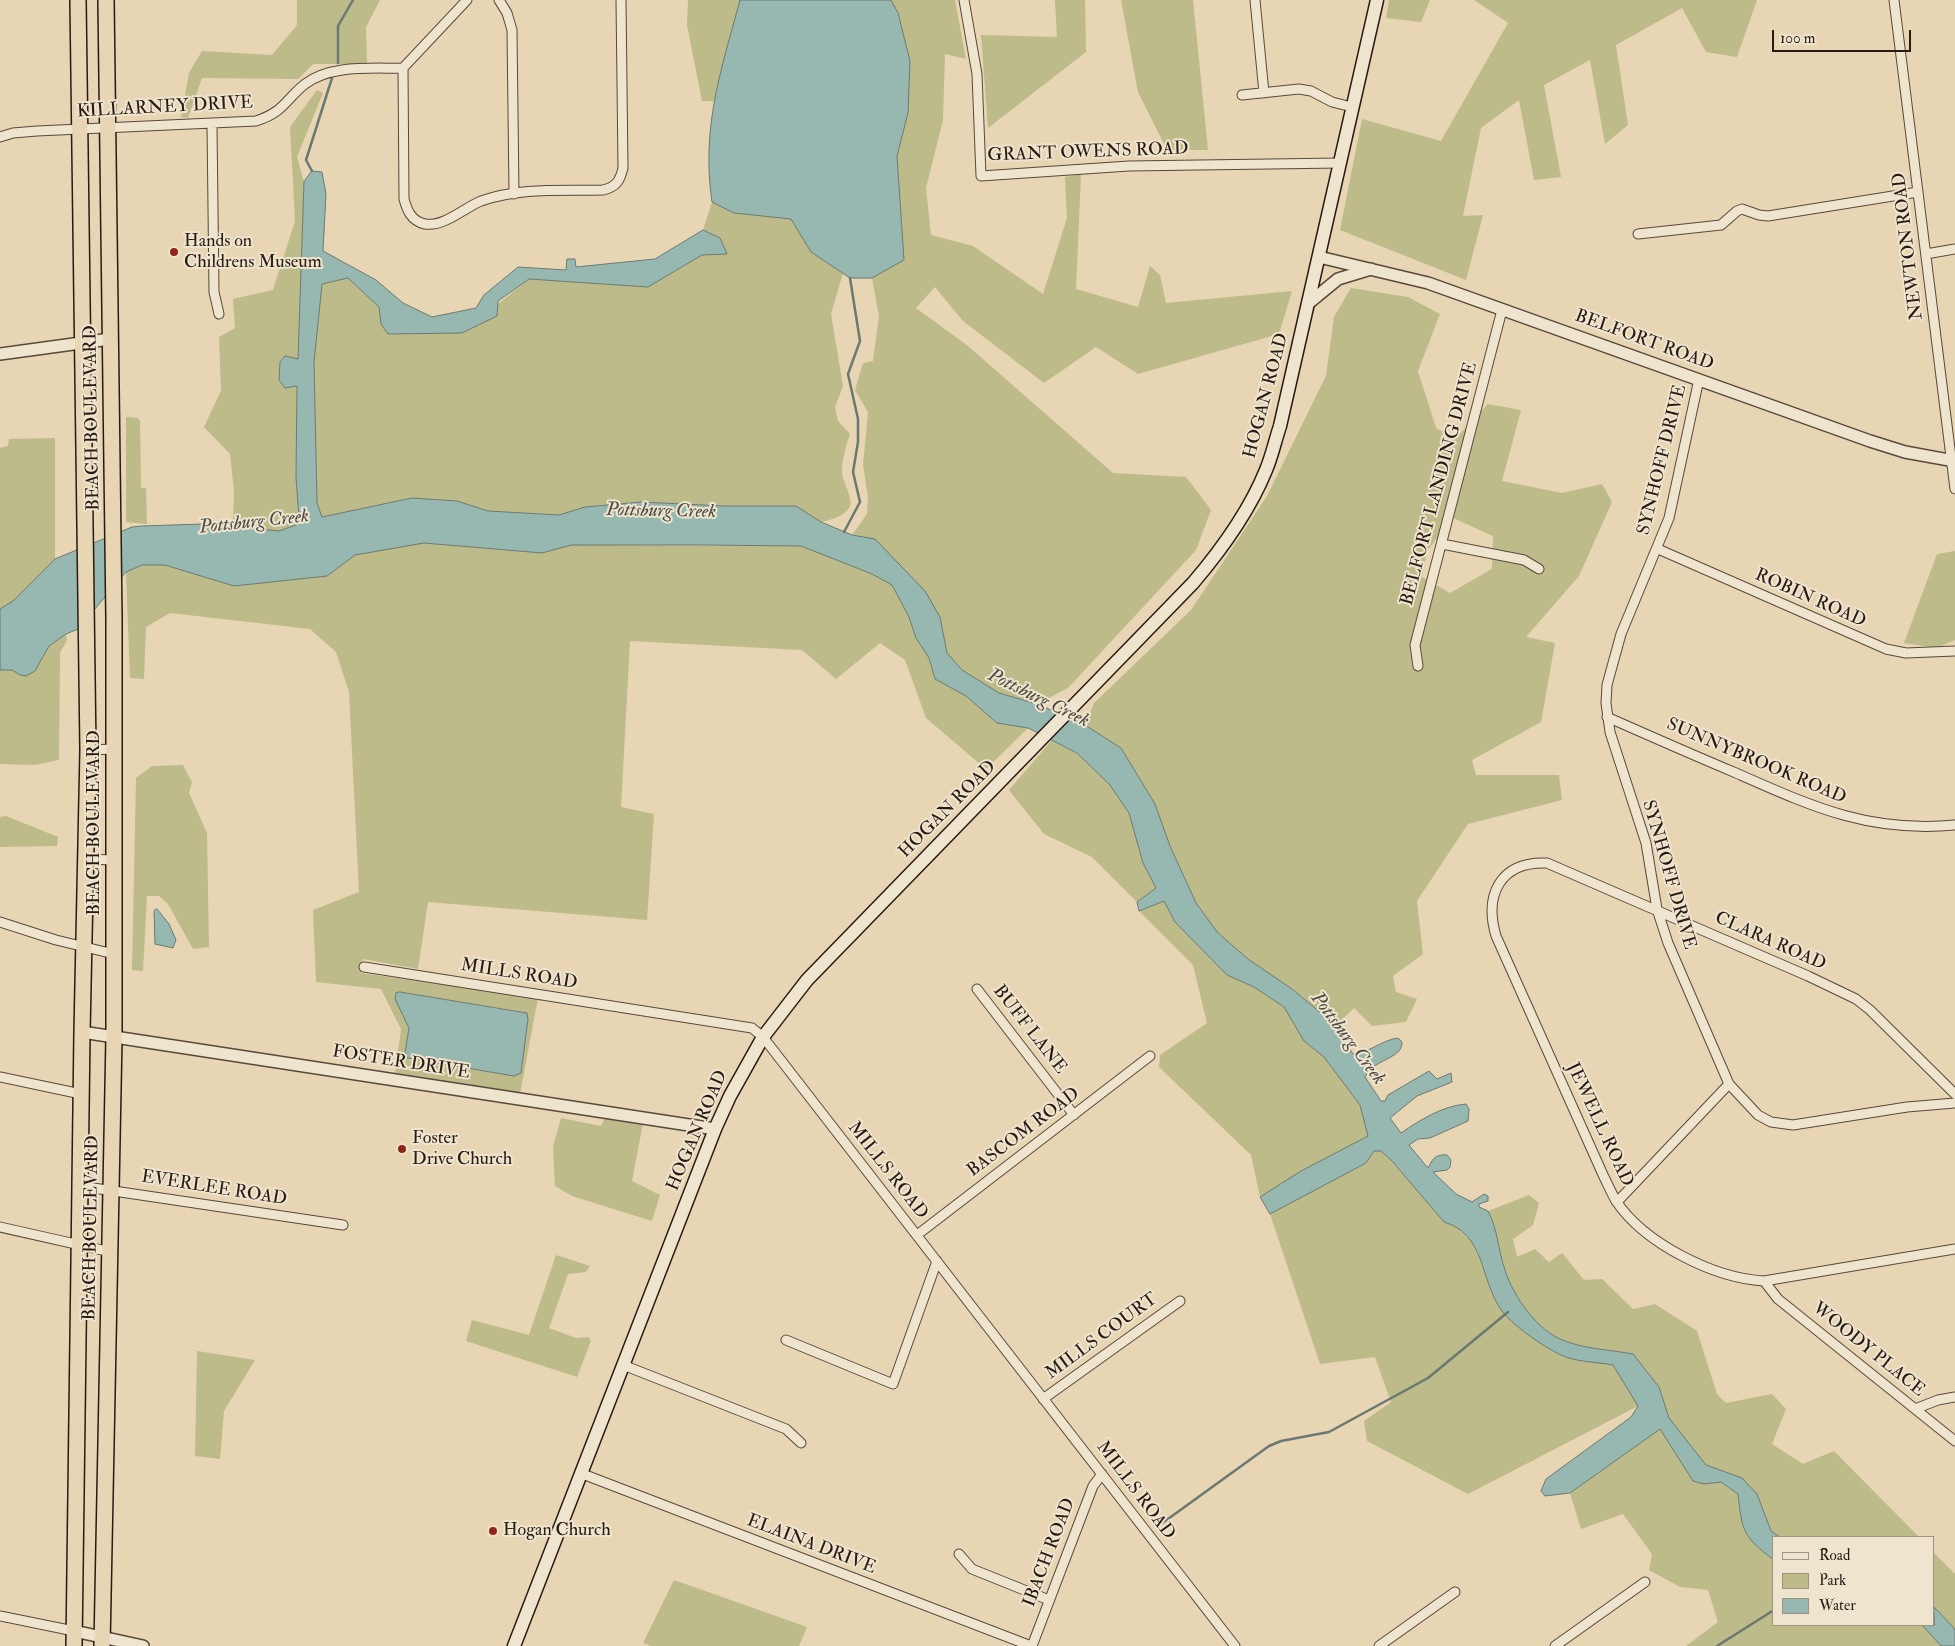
<!DOCTYPE html>
<style>
body{margin:0}
#map{position:relative;width:1955px;height:1646px;overflow:hidden;background:#e7d5b4;font-family:"IM FELL Double Pica",serif}
canvas{display:block}
.legend{position:absolute;left:1772px;top:1536px;width:162px;height:90px;box-sizing:border-box;background:#efe4ce;border:1px solid #a09384;margin:0;padding:6px 9px;list-style:none;font-size:15px;color:#291a14}
.legend li{display:flex;align-items:center;gap:10px;height:25px}
.legend b{width:25px;border:1px solid #a09384}
.scale{position:absolute;left:1772px;top:30px;width:139px;height:22px;box-sizing:border-box;border:2px solid #291a14;border-top:0;padding-left:6px;font-size:15px;line-height:18px;white-space:nowrap;color:#291a14;-webkit-text-stroke:4px #efe4ce;paint-order:stroke}
</style>
<div id="map">
<canvas width="1955" height="1646"></canvas>
<ul class="legend">
<li><b style="height:6px;background:#efe4ce"></b>Road</li>
<li><b style="height:14px;background:#bcbb89"></b>Park</li>
<li><b style="height:14px;background:#97b8b1"></b>Water</li>
</ul>
<div class="scale">100 m</div>
</div>
<script>
const context = document.querySelector('canvas').getContext('2d');
context.lineJoin = 'round';
function fillPath(path, color) { context.fillStyle = color; context.fill(path, 'evenodd'); }
function trace(path, color, width, dash) { context.strokeStyle = color; context.lineWidth = width; context.lineCap = dash ? 'butt' : 'round'; context.setLineDash(dash || []); context.stroke(path); }
function drawText(font, color, halo, rows, align = 'center') {
  context.font = font + ' "IM FELL Double Pica",serif'; context.lineWidth = 4; context.setLineDash([]); context.textBaseline = 'middle'; context.strokeStyle = halo; context.fillStyle = color; for (const [text, x, y, turn = 0] of rows) {
    context.save(); context.translate(x, y); context.rotate((+turn || 0) * Math.PI / 180); context.textAlign = isNaN(turn) ? turn : align; if (halo) context.strokeText(text, 0, 0); context.fillText(text, 0, 0); context.restore();
  }
}
const green = new Path2D(`
 M297 0H380L366 27 367 64H313L298 79 202 78 188 118 181 117 189 73 202 51 272 55 297 25Z
 M688 0H740L714 101H702L687 25Z
 M891 0H955L966 59 945 54 943 120 926 188 931 235 973 246 1043 294 1067 218 1065 177 1081 174 1076 289 1138 307 1150 266 1160 275 1166 303 1292 291 1279 334 1138 374 1096 347 1044 383 963 321 935 287 916 308 968 346 1113 473 1186 477 1211 510 1196 550 1068 688 1037 704 999 693 962 670 947 653 940 617 852 535 867 514 868 497 863 465 868 412 855 390 863 363 873 361 879 316 872 278 904 260 897 156 908 113 898 13Z
 M1055 0H1085L1086 52 988 128 981 35 1057 37Z
 M1121 0H1193L1208 150H1167L1138 92Z
 M1389 0H1430L1421 22 1386 18Z
 M1474 0H1757L1737 57 1706 52 1682 8 1616 45 1628 125 1605 144 1590 60 1544 85 1561 177 1534 180 1519 100 1481 128 1463 216 1483 215 1466 280 1340 230 1362 119 1441 141 1508 23Z
 M317 90 323 93 297 157 304 182 298 360 285 356 280 362 279 380 285 388 297 386 296 477 299 518 296 525 279 531 238 527 233 523 234 491 230 454 204 427 221 391 219 337 235 328 233 299 273 290 295 221 290 127Z
 M712 202 734 213 791 219 811 252 843 273 831 314 843 386 835 407 838 421 850 434C846 446 842 459 842 472 843 482 848 488 850 498 855 513 832 520 821 522L796 506H724L641 502 585 507 559 515 488 511 457 501 412 498 322 517 317 503 314 362 322 284 348 277 379 307 381 324 462 333 529 279 648 287 702 255 727 254 720 238 703 230Z
 M1351 288 1408 297 1440 314 1418 371 1436 428 1456 438 1488 404 1521 410 1502 481 1562 493 1602 484 1612 502 1579 576 1526 637 1555 643 1541 722 1472 760 1476 775H1559L1562 800 1468 824 1417 901 1423 954 1393 976 1396 992 1417 999 1406 1022 1372 1026 1354 1008 1341 1021 1333 1023 1292 989 1248 959 1218 933 1196 903 1170 846 1155 804 1121 748 1085 725 1094 703 1191 610 1267 496 1326 376 1334 317ZM1453 518 1493 536 1492 569 1450 593 1422 577 1427 551Z
 M126 417 138 418 140 421 141 488H146L147 524 126 522Z
 M55 438V559L13 601 0 609V448L8 446 9 439Z
 M424 543 542 553 571 545 801 546 872 574 892 585 909 617 916 638 929 658 935 679 966 696 997 723 1028 728 986 769 926 718 905 660 880 643 836 679 802 650 630 641 621 807 654 814 647 920 428 902 418 969 363 959 361 973 538 998 520 1094 395 1075 401 1029 381 989 316 982 313 910 359 892 349 692 336 652 310 629 170 613 146 627 144 679 130 678 126 572 142 565H165L234 586 327 576 355 555ZM400 992 524 1012 516 1076 409 1060 405 1054 410 1028 396 993Z
 M1955 551V640L1936 648 1904 643 1937 554Z
 M66 634 67 640 60 653 59 760 35 765 0 764V670H12L20 675 35 671 49 646Z
 M1052 740 1077 753 1110 785 1129 813 1143 863 1156 888 1137 902 1092 857 1044 834 1009 790Z
 M183 765 192 782 189 793 207 833 209 947 193 949 168 904 159 896H147L143 971 132 970 136 778 152 766Z
 M6 816 58 837 57 846 0 847V817Z
 M1164 901 1175 922 1227 975 1254 987 1284 1007 1304 1041 1324 1057 1360 1105 1368 1136 1301 1171 1260 1197 1251 1155 1159 1067 1160 1055 1207 1023 1193 965 1139 911Z
 M561 1118 601 1126 605 1118 643 1123 632 1181 660 1195 652 1221 572 1196 555 1186 553 1147Z
 M1374 1151H1381L1392 1161 1444 1222 1454 1225 1472 1241 1500 1308 1561 1355 1613 1365 1638 1406 1468 1494 1367 1441 1364 1421 1391 1402 1375 1357 1320 1364 1270 1214 1366 1163Z
 M1529 1195 1539 1203 1533 1225 1513 1239 1517 1257 1535 1249 1549 1262 1562 1253 1584 1280 1602 1279 1633 1309 1655 1304 1697 1331 1717 1394 1726 1403 1772 1394 1786 1409 1772 1444 1803 1464 1834 1451 1919 1537H1780L1771 1531 1757 1494 1742 1479 1706 1465 1669 1418 1659 1387 1633 1354C1611 1350 1586 1349 1565 1341 1538 1332 1513 1296 1505 1270 1498 1250 1498 1230 1488 1211Z
 M556 1255 590 1266 586 1272 568 1274 549 1328 576 1338 589 1337 591 1341 577 1377 466 1341 472 1320 529 1335Z
 M197 1351 255 1360 224 1411 220 1459 195 1456Z
 M1660 1428 1693 1481 1704 1484 1721 1482 1738 1494C1742 1531 1743 1537 1774 1560V1625H1922L1941 1646H1686L1718 1622 1708 1590 1680 1587 1649 1570 1652 1554 1623 1514 1581 1529 1570 1493Z
 M1934 1553 1955 1574V1629L1934 1607Z
 M674 1580 807 1627 799 1646H651L643 1643Z`);
const water = new Path2D(`
 M740 0H891L898 13 910 61 908 113 897 156 904 260 872 278H850L811 252 791 219 734 213 712 202C701 127 721 71 740 0Z
 M312 171 322 172 326 194 323 251 376 280 403 303 432 317 476 308 484 295 518 267 566 270 567 259H575L576 267 655 259 703 230 720 238 727 254 702 255 648 287 529 279 498 301 497 316 462 333 388 334 381 324 379 307 348 278 322 284 314 362 317 503 322 517 412 498 457 501 488 511 559 515 585 507 641 502 724 506H796L821 522 852 535 875 539 925 591 940 617 947 653 962 670 999 693 1037 704 1085 725 1121 748 1155 804 1170 846 1196 903 1218 933 1248 959 1292 989 1333 1023 1353 1054C1369 1053 1382 1040 1398 1038L1402 1042C1403 1059 1373 1059 1365 1077L1381 1101H1385L1388 1095 1429 1071 1437 1079 1451 1073 1452 1082 1417 1096 1390 1118 1401 1133C1420 1120 1442 1106 1466 1104L1469 1109 1468 1121 1430 1138 1418 1139 1409 1145 1427 1167H1429C1432 1158 1437 1154 1447 1155L1451 1160 1450 1167 1447 1170 1433 1172 1456 1194 1472 1202 1484 1194 1488 1196V1201L1479 1204V1207L1488 1211C1498 1230 1498 1250 1505 1270 1513 1296 1538 1332 1565 1341 1586 1349 1611 1350 1633 1354L1659 1387 1669 1418 1706 1465 1742 1478 1757 1494 1771 1531 1780 1537H1774V1560C1743 1537 1742 1531 1738 1494L1721 1482 1704 1484 1693 1481 1660 1429 1570 1493 1545 1496 1541 1491 1546 1479 1631 1417 1638 1406 1613 1365C1597 1362 1575 1362 1561 1355 1544 1347 1510 1324 1500 1308 1480 1278 1485 1234 1444 1222L1392 1161 1381 1151H1374L1366 1163 1270 1214 1260 1197 1301 1171 1368 1136 1360 1105 1324 1057 1304 1041 1284 1007 1254 987 1227 975 1175 922 1164 901 1139 911 1137 902 1156 888 1143 863 1129 813 1110 785 1077 753 1028 728 997 723 966 696 935 679 929 658 916 638 909 617 892 585 872 574 801 546 704 545H571L542 553 424 543 355 555 327 576 234 586 165 565H142L126 572 78 629 66 634 49 646 35 671 26 676 20 675 12 670H0V609L13 601 55 559 132 527 142 526 233 523 238 527 279 531 296 525 299 518 296 477 297 386 285 388 279 380 280 362 285 356 298 359 304 182Z
 M157 909 169 924 176 940 173 948 155 944 154 911Z
 M400 992 527 1013 528 1019 521 1073 514 1076 407 1058 405 1053 409 1028 395 999 396 993Z
 M1934 1607 1955 1629V1646H1941L1922 1625H1934Z`);
const stream = new Path2D(`
 M338 63V26L353 0
 M312 171 306 160 332 78
 M844 532 860 502 853 472 858 442V419L848 374 860 341 850 278
 M1161 1524 1269 1446 1281 1441 1329 1432 1428 1378 1508 1312
 M1717 1646 1774 1610`);
const minor = new Path2D(`
 M499 0 507 13 512 30 514 194
 M964 0 977 74 981 176 1129 166 1340 163
 M1255 0 1264 93
 M1894 0 1955 489
 M403 68 404 199C407 210 411 221 425 224 444 227 464 208 481 201 520 187 563 191 603 190 616 187 620 181 623 168L621 0
 M1242 95 1299 89 1311 91 1332 102 1352 107
 M212 125 214 292 219 314
 M0 137 13 133 37 131 256 121C284 112 285 100 305 84 331 64 372 69 403 68L467 0
 M1638 234 1721 225 1737 211 1742 209 1759 215 1768 216 1918 192
 M1926 254 1955 249
 M1699 379 1669 518 1621 634 1607 685 1606 703 1610 732 1646 843 1657 909 1668 943 1729 1084 1758 1115 1771 1122 1793 1125 1907 1107 1955 1103
 M1442 544 1524 560 1539 569
 M1658 549 1886 649 1906 653 1955 651
 M1418 666 1415 645 1502 310
 M1607 717C1650 736 1693 755 1736 773 1813 807 1869 833 1955 825
 M88 750 114 749
 M85 859 114 860
 M0 922 56 940 114 954
 M364 967 752 1028 763 1037 1235 1646
 M977 989 1074 1115
 M0 1077 81 1094
 M1955 1094 1870 1010 1856 999 1808 976 1547 863C1500 861 1484 895 1496 936L1604 1177C1608 1185 1612 1194 1616 1201 1645 1244 1714 1278 1764 1281L1955 1249
 M80 1186 343 1225
 M1617 1202 1729 1084
 M0 1227 111 1252
 M917 1235 1150 1056
 M1764 1281 1778 1299 1955 1441
 M786 1340 893 1384 937 1261
 M623 1365 786 1429 801 1443
 M1043 1399 1180 1301
 M1915 1409 1938 1400 1955 1397
 M580 1473 1031 1646
 M959 1554 972 1569 1049 1600
 M0 1616 74 1631
 M1032 1646 1093 1486 1102 1474
 M1379 1646 1455 1592
 M1555 1646 1645 1582`);
const tertiary = new Path2D(`
 M1319 257 1428 283 1870 441 1905 452 1955 461
 M1310 302 1338 279 1371 269
 M0 354 110 339
 M82 1032 715 1129
 M74 1631 143 1646`);
const secondary = new Path2D(`
 M514 1646 715 1129 730 1096 763 1037 807 980 1193 583C1222 549 1249 512 1266 470 1272 456 1275 441 1280 426L1377 0`);
const trunk = new Path2D(`
 M74 1646 82 1032 88 750 78 0
 M102 1646 114 1037V619L106 0`);
const markers = [
 [174,252,5,"#8f2418"],
 [402,1149,5,"#8f2418"],
 [493,1531,5,"#8f2418"]
];
const streetNames = [
 ["KILLARNEY DRIVE",165,108,-3],
 ["GRANT OWENS ROAD",1088,153,-2],
 ["NEWTON ROAD",1909,246,-97],
 ["BELFORT ROAD",1644,341,20],
 ["HOGAN ROAD",1267,396,-75],
 ["BEACH BOULEVARD",93,418,-91],
 ["SYNHOFF DRIVE",1663,460,-76],
 ["BELFORT LANDING DRIVE",1440,484,-75],
 ["ROBIN ROAD",1810,599,24],
 ["SUNNYBROOK ROAD",1756,762,23],
 ["HOGAN ROAD",948,810,-45],
 ["BEACH BOULEVARD",95,823,-90],
 ["SYNHOFF DRIVE",1668,875,74],
 ["CLARA ROAD",1770,942,24],
 ["MILLS ROAD",519,975,9],
 ["BUFF LANE",1029,1030,52],
 ["FOSTER DRIVE",401,1063,9],
 ["JEWELL ROAD",1599,1125,65],
 ["HOGAN ROAD",698,1131,-67],
 ["BASCOM ROAD",1024,1133,-37],
 ["MILLS ROAD",887,1171,52],
 ["EVERLEE ROAD",214,1189,9],
 ["BEACH BOULEVARD",92,1228,-89],
 ["MILLS COURT",1102,1337,-36],
 ["WOODY PLACE",1868,1350,39],
 ["MILLS ROAD",1135,1491,53],
 ["ELAINA DRIVE",811,1545,21],
 ["IBACH ROAD",1050,1553,-69]
];
const poiNames = [
 ["Hands on",184,242],
 ["Childrens Museum",184,263],
 ["Foster",412,1139],
 ["Drive Church",412,1160],
 ["Hogan Church",503,1531]
];
const waterNames = [
 ["Pottsburg Creek",661,512,1],
 ["Pottsburg Creek",254,523,-6],
 ["Pottsburg Creek",1038,699,26],
 ["Pottsburg Creek",1347,1039,53]
];
fillPath(green, '#bcbb89');
fillPath(water, '#97b8b1');
trace(water, '#6b7972', 1);
trace(stream, '#6b7972', 2.5);
trace(minor, '#58493c', 11);
trace(tertiary, '#58493c', 14);
trace(secondary, '#291a14', 15);
trace(trunk, '#291a14', 18);
trace(minor, '#efe4ce', 9);
trace(tertiary, '#efe4ce', 11);
trace(secondary, '#efe4ce', 12);
trace(trunk, '#e7d5b4', 15);
for (const [x, y, r, color] of markers) { const dot = new Path2D(); dot.arc(x, y, r, 0, 2 * Math.PI); context.fillStyle = color; context.fill(dot); trace(dot, '#efe4ce', 2); }
drawText('18px', '#291a14', '#efe4ce', streetNames);
drawText('18px', '#291a14', '#efe4ce', poiNames, 'left');
drawText('italic 19px', '#4a4943', '#efe4ce', waterNames);
</script>
